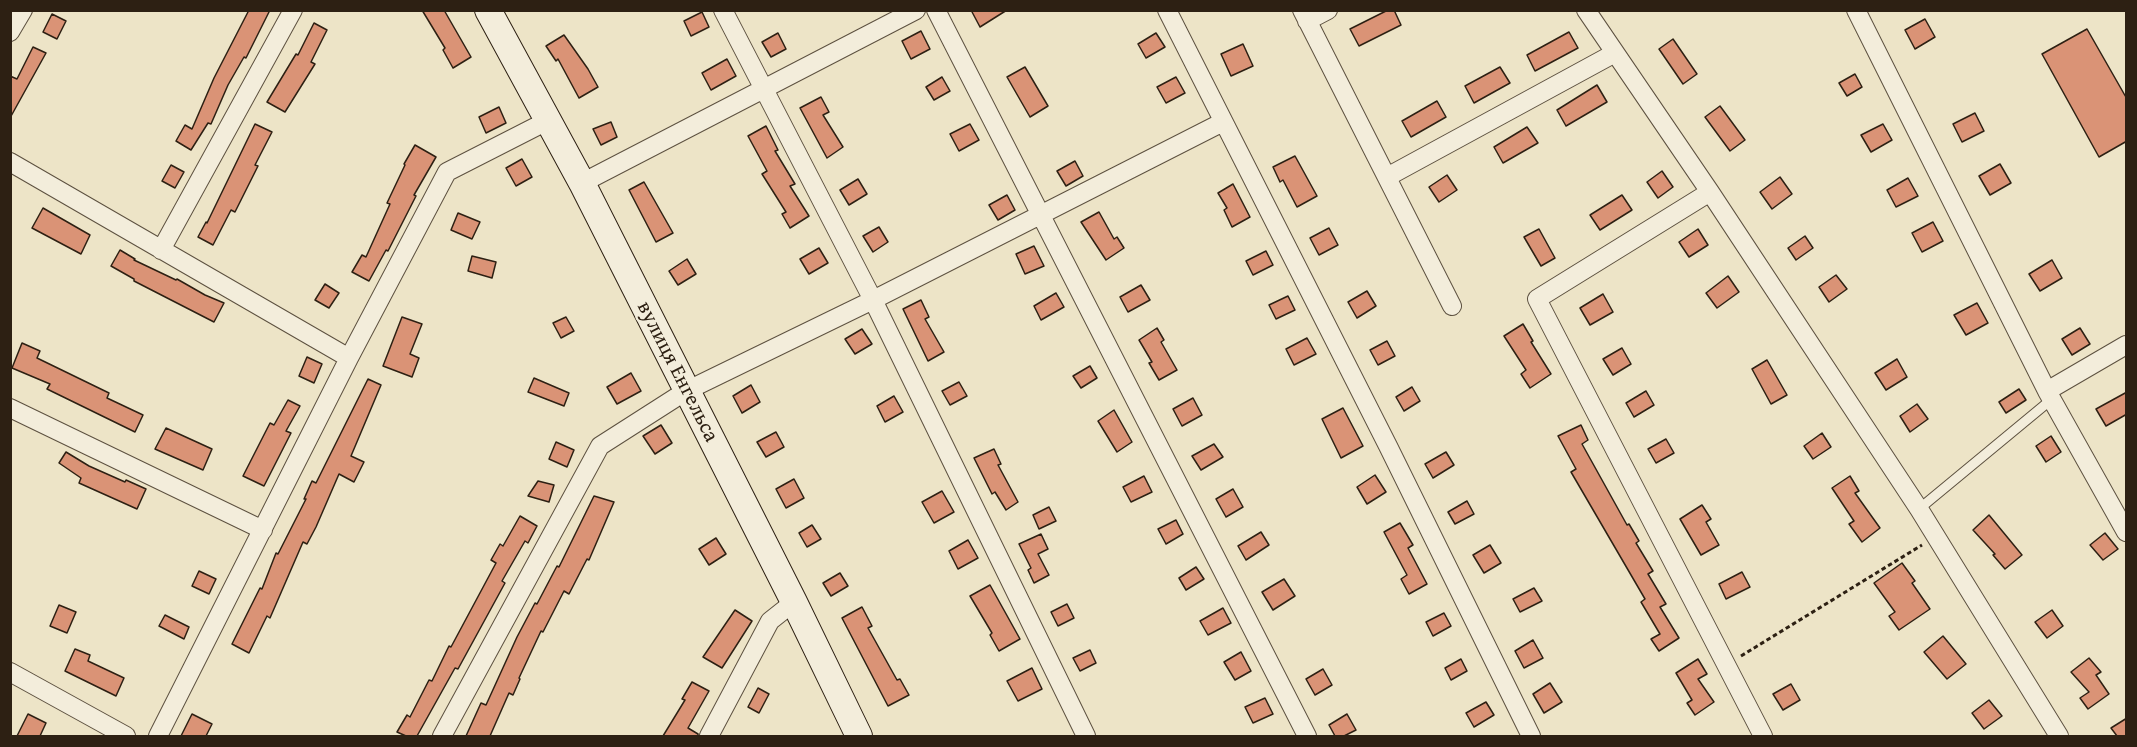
<!DOCTYPE html>
<meta charset="utf-8">
<style>
body{margin:0}
#map{position:relative;width:2137px;height:747px;overflow:hidden;background:#ede4c7;font-family:"Gentium Book Plus",serif}
canvas{display:block}
.frame{position:absolute;inset:0;border:12px solid #2d2013;pointer-events:none}
</style>
<div id="map">
<canvas width="2137" height="747"></canvas>
<div class="frame"></div>
</div>
<script>
const context = document.querySelector('canvas').getContext('2d');
context.lineJoin = 'round';
function fillPath(path, color) { context.fillStyle = color; context.fill(path, 'evenodd'); }
function trace(path, color, width, dash) { context.strokeStyle = color; context.lineWidth = width; context.lineCap = dash ? 'butt' : 'round'; context.setLineDash(dash || []); context.stroke(path); }
function drawText(font, color, halo, rows, align = 'center') {
  context.font = font + ' "Gentium Book Plus",serif'; context.lineWidth = 4.5; context.setLineDash([]); context.textBaseline = 'middle'; context.strokeStyle = halo; context.fillStyle = color; for (const [text, x, y, turn = 0] of rows) {
    context.save(); context.translate(x, y); context.rotate((+turn || 0) * Math.PI / 180); context.textAlign = isNaN(turn) ? turn : align; if (halo) context.strokeText(text, 0, 0); context.fillText(text, 0, 0); context.restore();
  }
}
const building = new Path2D(`
 M249 10H270L246 58 244 57 228 85 211 124 208 123 191 150 176 141 185 125 192 129 214 78Z
 M422 10H444L471 57 453 68 443 50 445 48Z
 M971 10H1007L980 27Z
 M1388 10H1394L1401 25 1359 46 1350 29Z
 M702 12 709 27 691 36 684 21Z
 M52 14 66 21 57 39 43 32Z
 M1925 19 1935 37 1915 49 1905 30Z
 M314 23 327 30 311 62 315 64 285 112 267 102 296 54 298 55Z
 M2087 29 2127 99V141L2099 157 2042 54Z
 M921 31 930 49 911 59 902 41Z
 M1569 32 1578 48 1535 71 1527 55Z
 M778 33 786 49 771 57 762 42Z
 M1156 33 1165 47 1146 58 1138 44Z
 M564 35 588 69 598 87 579 98 558 59 556 61 546 46Z
 M1673 39 1697 74 1683 84 1659 49Z
 M1243 44 1253 66 1231 76 1221 54Z
 M33 47 46 53 10 118V76L17 79Z
 M727 59 736 76 711 90 702 73Z
 M1025 67 1048 106 1030 117 1007 77Z
 M1500 67 1510 83 1474 103 1465 86Z
 M1855 74 1862 87 1847 96 1839 83Z
 M942 77 950 91 934 100 926 87Z
 M1176 77 1185 93 1166 103 1157 87Z
 M1597 85 1607 102 1566 126 1557 110Z
 M821 97 829 112 823 115 843 147 827 158 800 108Z
 M1437 101 1446 117 1411 137 1402 121Z
 M1720 106 1745 140 1730 151 1705 117Z
 M499 107 506 123 486 133 479 117Z
 M1975 113 1984 131 1962 142 1953 124Z
 M611 122 617 137 601 145 593 129Z
 M255 124 272 132 255 165 258 166 235 212 231 210 213 245 198 237 206 222 207 223Z
 M970 124 979 140 959 151 950 134Z
 M1883 124 1892 140 1871 152 1861 135Z
 M766 126 778 150 775 151 795 184 790 186 809 216 790 228 782 214 786 212 762 174 767 171 748 136Z
 M1527 127 1538 143 1503 163 1494 147Z
 M415 145 436 157 414 195 416 196 388 251 386 250 369 281 352 272 362 255 366 257 390 204 387 203 405 165 404 164Z
 M1295 156 1317 196 1297 207 1283 180 1280 182 1273 167Z
 M522 159 532 177 516 186 506 168Z
 M1075 161 1083 176 1066 186 1057 171Z
 M2000 164 2011 183 1990 195 1979 176Z
 M171 165 184 172 175 188 162 181Z
 M1662 171 1673 187 1658 198 1647 182Z
 M1447 175 1457 190 1439 202 1429 187Z
 M1780 177 1792 194 1772 209 1760 192Z
 M1908 178 1918 196 1896 207 1887 190Z
 M858 179 867 194 849 205 840 190Z
 M644 182 673 233 656 242 629 190Z
 M1233 184 1250 217 1232 227 1224 210 1227 208 1218 193Z
 M1007 195 1015 210 998 220 989 205Z
 M1622 195 1632 210 1600 230 1590 215Z
 M43 208 90 235 81 254 32 228Z
 M1099 212 1114 239 1117 237 1124 248 1106 260 1081 222Z
 M458 213 480 222 472 239 451 230Z
 M1933 222 1943 241 1922 252 1912 233Z
 M879 227 888 242 873 252 863 236Z
 M1329 228 1338 245 1319 255 1310 238Z
 M1539 229 1555 258 1541 266 1524 237Z
 M1698 229 1708 245 1689 257 1679 242Z
 M1805 236 1813 248 1796 260 1788 248Z
 M1034 246 1044 266 1025 274 1016 254Z
 M819 248 828 263 809 274 800 259Z
 M120 250 135 259 134 260 176 280 177 279 205 295 224 303 214 322 134 281V279L111 266Z
 M1266 251 1273 265 1253 275 1246 261Z
 M472 256 496 262 492 278 468 271Z
 M687 259 696 274 678 285 669 271Z
 M2052 260 2062 278 2040 291 2029 274Z
 M1836 275 1847 289 1829 302 1819 287Z
 M1728 276 1739 292 1717 308 1706 293Z
 M325 284 339 293 329 308 315 300Z
 M1141 285 1150 300 1128 312 1120 297Z
 M1367 291 1376 306 1357 318 1348 302Z
 M1056 293 1064 307 1041 320 1034 306Z
 M1603 294 1613 312 1590 325 1580 308Z
 M1288 296 1295 310 1276 319 1269 305Z
 M921 300 929 317 925 319 944 352 928 361 903 309Z
 M1977 303 1988 323 1966 335 1954 315Z
 M402 317 422 324 410 354 419 358 412 377 383 366Z
 M566 317 574 331 561 338 553 323Z
 M1523 324 1533 341 1531 342 1551 374 1530 388 1521 374 1526 370 1504 336Z
 M1157 328 1164 340 1161 342 1177 370 1159 380 1149 363 1152 362 1139 340Z
 M2080 328 2090 344 2072 355 2062 339Z
 M862 329 872 344 855 354 845 339Z
 M1307 338 1316 354 1294 365 1286 349Z
 M1387 341 1395 356 1378 365 1370 350Z
 M22 343 40 351 37 358 109 393 107 398 143 415 135 432 47 389 50 384 12 368Z
 M1622 348 1631 364 1613 375 1603 359Z
 M307 357 322 364 314 383 299 376Z
 M1897 359 1907 377 1886 390 1875 373Z
 M1767 360 1787 395 1771 404 1752 369Z
 M1090 366 1097 378 1081 388 1073 376Z
 M631 373 641 391 617 404 607 387Z
 M534 378 569 393 564 406 528 392Z
 M368 379 381 385 351 456 364 462 354 482 339 474 316 527 307 544 303 542 270 618 267 616 249 653 232 644 260 588 262 589 276 553 278 554 306 499H304L312 481 316 483Z
 M959 382 967 396 950 405 942 391Z
 M751 385 760 402 742 413 733 396Z
 M1412 387 1420 401 1404 411 1396 397Z
 M2019 389 2026 400 2006 413 1999 402Z
 M1646 391 1654 405 1634 417 1626 403Z
 M2127 392V414L2106 426 2096 409Z
 M894 396 903 412 885 422 877 406Z
 M1193 398 1202 415 1182 426 1173 409Z
 M288 400 300 406 286 431 291 433 264 486 243 476 270 423 274 425Z
 M1917 404 1928 419 1910 432 1900 416Z
 M1343 408 1363 446 1341 458 1322 419Z
 M1114 410 1132 442 1117 452 1098 421Z
 M661 425 672 443 655 454 643 436Z
 M1581 425 1588 440 1582 444 1627 525 1629 524 1639 541 1636 543 1653 571 1648 574 1666 604 1660 607 1679 638 1659 651 1651 639 1660 634 1641 602 1645 599 1571 472 1576 469 1558 436Z
 M166 428 212 449 203 470 155 449Z
 M776 432 784 447 766 457 757 442Z
 M1822 433 1831 447 1813 459 1804 446Z
 M2051 436 2061 452 2046 462 2036 446Z
 M1666 439 1674 453 1656 463 1648 449Z
 M556 442 574 450 567 467 549 459Z
 M1214 444 1223 457 1201 470 1192 456Z
 M994 449 1001 464 998 465 1018 502 1006 510 995 492 992 494 974 458Z
 M66 452 89 466 125 482 126 480 146 489 137 509 79 483 81 478 59 463Z
 M1446 452 1454 465 1433 478 1425 464Z
 M1375 475 1386 492 1367 504 1357 487Z
 M1144 476 1152 492 1131 502 1123 487Z
 M1850 476 1859 491 1855 493 1880 528 1862 542 1849 524 1854 521 1832 488Z
 M794 479 804 498 786 508 776 489Z
 M538 481 554 485 549 502 528 496Z
 M1233 489 1243 507 1226 517 1216 499Z
 M942 491 954 512 934 523 922 502Z
 M594 496 614 502 589 560 587 559 569 594 564 591 543 632 541 631 519 678 520 679 513 695 509 693 490 736H466L481 703 486 705 517 637 535 603 537 604 557 566 559 567Z
 M1467 501 1474 514 1455 524 1448 512Z
 M1702 505 1711 519 1706 522 1719 545 1701 555 1680 519Z
 M1049 507 1056 521 1039 529 1033 515Z
 M1989 515 2022 555 2005 569 1993 555 1995 554 1973 530Z
 M520 516 537 526 528 543 525 541 502 581 505 583 458 669 455 668 417 736H406L397 732 407 715 410 717 429 680 432 681 449 646 451 647 496 563 491 560 500 544 503 546Z
 M1176 520 1183 534 1166 544 1158 529Z
 M1400 523 1413 545 1408 548 1427 584 1409 594 1401 579 1407 575 1384 532Z
 M812 525 821 539 807 547 799 533Z
 M1261 532 1269 545 1246 560 1238 546Z
 M2105 533 2118 549 2103 560 2090 545Z
 M1041 534 1048 549 1038 554 1049 575 1034 583 1028 570 1031 568 1019 544Z
 M716 538 726 554 709 565 699 549Z
 M968 540 978 558 958 569 949 551Z
 M1490 545 1501 563 1484 573 1473 555Z
 M1902 563 1915 581 1912 583 1930 609 1899 630 1889 616 1895 612 1874 583Z
 M1196 567 1204 579 1186 590 1179 578Z
 M199 571 216 579 209 594 192 586Z
 M1742 572 1750 587 1726 599 1719 584Z
 M840 573 848 586 831 596 823 583Z
 M1284 579 1295 596 1273 610 1262 592Z
 M990 585 1020 639 999 651 990 635 992 633 970 596Z
 M1534 588 1542 601 1520 612 1513 599Z
 M1067 604 1074 618 1058 626 1051 612Z
 M59 605 76 612 67 633 50 626Z
 M862 607 872 626 868 628 897 680 900 679 909 695 888 706 842 618Z
 M1223 608 1231 623 1208 635 1200 621Z
 M735 610 752 621 722 668 703 657Z
 M2052 610 2063 626 2047 638 2035 622Z
 M1444 613 1451 626 1433 636 1426 622Z
 M165 615 189 627 184 639 159 626Z
 M1943 636 1966 664 1947 679 1924 652Z
 M1533 640 1543 658 1524 668 1515 651Z
 M75 649 90 655 88 661 124 678 116 696 65 671Z
 M1090 650 1096 663 1080 671 1073 658Z
 M1241 652 1251 671 1235 680 1224 662Z
 M2089 658 2101 672 2096 675 2109 694 2088 709 2080 698 2089 692 2071 672Z
 M1461 659 1467 671 1451 680 1445 668Z
 M1698 659 1707 674 1698 679 1714 702 1695 715 1687 703 1692 700 1676 673Z
 M1032 668 1042 689 1018 701 1007 681Z
 M1323 669 1332 685 1315 695 1306 679Z
 M692 682 709 691 688 728 698 734V736H663L685 700 682 699Z
 M1550 683 1562 702 1544 713 1533 694Z
 M1791 684 1800 700 1783 710 1773 694Z
 M758 688 769 694 759 713 748 707Z
 M1265 698 1273 714 1253 723 1245 707Z
 M1989 700 2002 716 1984 729 1972 713Z
 M1486 702 1494 715 1474 727 1466 713Z
 M28 714 46 723 40 736H17Z
 M192 714 212 724 206 736H181Z
 M1347 714 1356 730 1344 736H1335L1329 725Z
 M2127 718V736H2117L2111 728Z`);
const path = new Path2D(`
 M1741 656 1922 545`);
const lane = new Path2D(`
 M1919 509 2052 399`);
const street = new Path2D(`
 M723 10 873 300 1086 736
 M936 10 1307 736
 M1167 10 1388 446 1531 736
 M1302 10 1452 306
 M1586 10 1710 192 1919 509 2059 736
 M1856 10 2047 391 2126 532
 M1307 21 1328 10
 M10 32 23 10
 M10 162 349 358
 M1387 177 1615 53
 M582 183 916 10
 M1710 192 1537 299 1763 736
 M161 250 293 10
 M2047 391 2126 345
 M10 408 263 530
 M10 672 126 736
 M158 736 349 358 447 172 549 120
 M442 736 600 446 686 391 873 300 1223 122
 M709 736 770 621 794 602`);
const secondary = new Path2D(`
 M488 10 582 183 794 602 859 736`);
const streetNames = [
 ["вулиця Енгельса",677,372,63]
];
fillPath(building, '#da9376');
trace(building, '#2d2013', 1.5);
trace(lane, '#5d5140', 11);
trace(street, '#5d5140', 20);
trace(secondary, '#2d2013', 28);
trace(path, '#2d2013', 3, [4.5, 3]);
trace(lane, '#f3eddb', 9);
trace(street, '#f3eddb', 18);
trace(secondary, '#f3eddb', 26);
drawText('21px', '#2d2013', '#f3eddb', streetNames);
</script>
